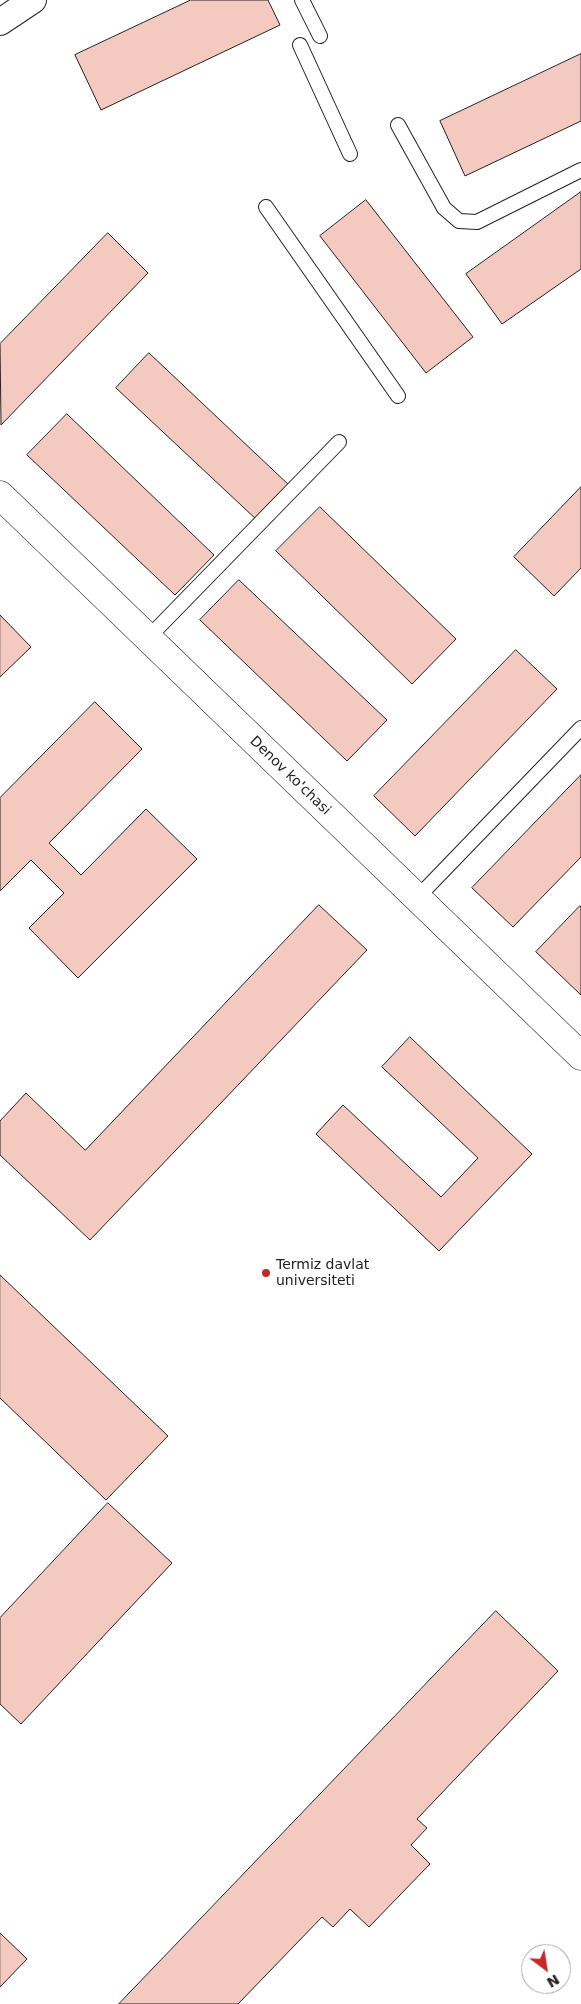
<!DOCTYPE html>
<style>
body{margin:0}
#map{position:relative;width:581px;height:2004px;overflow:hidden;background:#fff;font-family:"DejaVu Sans",sans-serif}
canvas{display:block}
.north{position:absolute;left:521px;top:1944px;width:50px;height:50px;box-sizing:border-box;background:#fff;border:1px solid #a7a7a7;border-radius:50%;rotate:149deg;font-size:14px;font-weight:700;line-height:20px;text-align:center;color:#222}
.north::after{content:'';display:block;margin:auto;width:18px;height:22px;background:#c62828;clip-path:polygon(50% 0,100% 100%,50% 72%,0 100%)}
</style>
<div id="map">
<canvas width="581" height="2004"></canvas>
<div class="north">N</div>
</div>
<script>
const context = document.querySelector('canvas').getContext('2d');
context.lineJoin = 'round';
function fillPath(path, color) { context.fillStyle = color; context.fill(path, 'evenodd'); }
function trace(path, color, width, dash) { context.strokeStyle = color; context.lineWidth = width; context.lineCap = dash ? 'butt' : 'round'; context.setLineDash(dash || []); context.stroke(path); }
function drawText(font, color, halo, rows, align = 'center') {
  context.font = font + ' "DejaVu Sans",sans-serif'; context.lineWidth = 4; context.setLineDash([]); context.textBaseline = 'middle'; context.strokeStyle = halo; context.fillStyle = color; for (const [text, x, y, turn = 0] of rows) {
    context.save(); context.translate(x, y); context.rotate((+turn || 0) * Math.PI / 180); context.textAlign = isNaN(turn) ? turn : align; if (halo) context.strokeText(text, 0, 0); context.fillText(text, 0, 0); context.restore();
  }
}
const building = new Path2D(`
 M191 0H268L280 25 101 110 75 55Z
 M581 54V121L465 176 440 121Z
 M581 192V269L502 324 466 274Z
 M366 200 473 337 426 373 320 236Z
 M108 233 148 273 1 425 0 344Z
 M149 353 290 486 258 521 116 388Z
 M67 414 214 555 175 595 27 455Z
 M581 487V568L554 596 514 557Z
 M320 507 456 639 412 684 276 551Z
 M239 580 387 720 347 761 200 620Z
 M0 615 31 647 0 677Z
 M516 650 557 689 415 836 374 796Z
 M95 702 142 749 49 843 81 875 146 809 197 859 78 978 29 928 64 893 31 860 0 891V798Z
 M581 775V857L513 927 472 888Z
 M319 905 367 950 90 1240 0 1155V1121L26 1093 85 1150Z
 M580 906 581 907V995L536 952Z
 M410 1037 532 1154 439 1251 316 1134 343 1105 441 1197 478 1158 382 1067Z
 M0 1275 168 1436 106 1500 0 1398Z
 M108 1503 172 1563 21 1724 0 1704V1618Z
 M496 1611 558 1671 417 1819 427 1828 411 1845 430 1864 369 1927 350 1909 333 1927 322 1917 238 2004H119Z
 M0 1933 27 1959 0 1987Z`);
const service = new Path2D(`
 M302 0 320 36
 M300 45 350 154
 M398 125 444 208 459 221 477 222 581 170
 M266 207 398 396
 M148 638 339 442
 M417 898 581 728`);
const minor = new Path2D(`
 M0 22 33 0`);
const tertiary = new Path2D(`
 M0 495 581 1056`);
const markers = [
 [266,1273,5,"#c62828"]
];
const streetNames = [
 ["Denov ko'chasi",290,776,44]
];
const poiNames = [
 ["Termiz davlat",276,1265],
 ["universiteti",276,1281]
];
fillPath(building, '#f3c9c0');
trace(building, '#222', 1);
trace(service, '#222', 16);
trace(minor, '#222', 28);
trace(tertiary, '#222', 29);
trace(service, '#fff', 14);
trace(minor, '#fff', 26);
trace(tertiary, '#fff', 28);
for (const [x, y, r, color] of markers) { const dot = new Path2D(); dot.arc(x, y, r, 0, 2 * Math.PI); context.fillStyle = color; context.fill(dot); trace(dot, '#fff', 2); }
drawText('14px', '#222', '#fff', streetNames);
drawText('14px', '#222', '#fff', poiNames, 'left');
</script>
